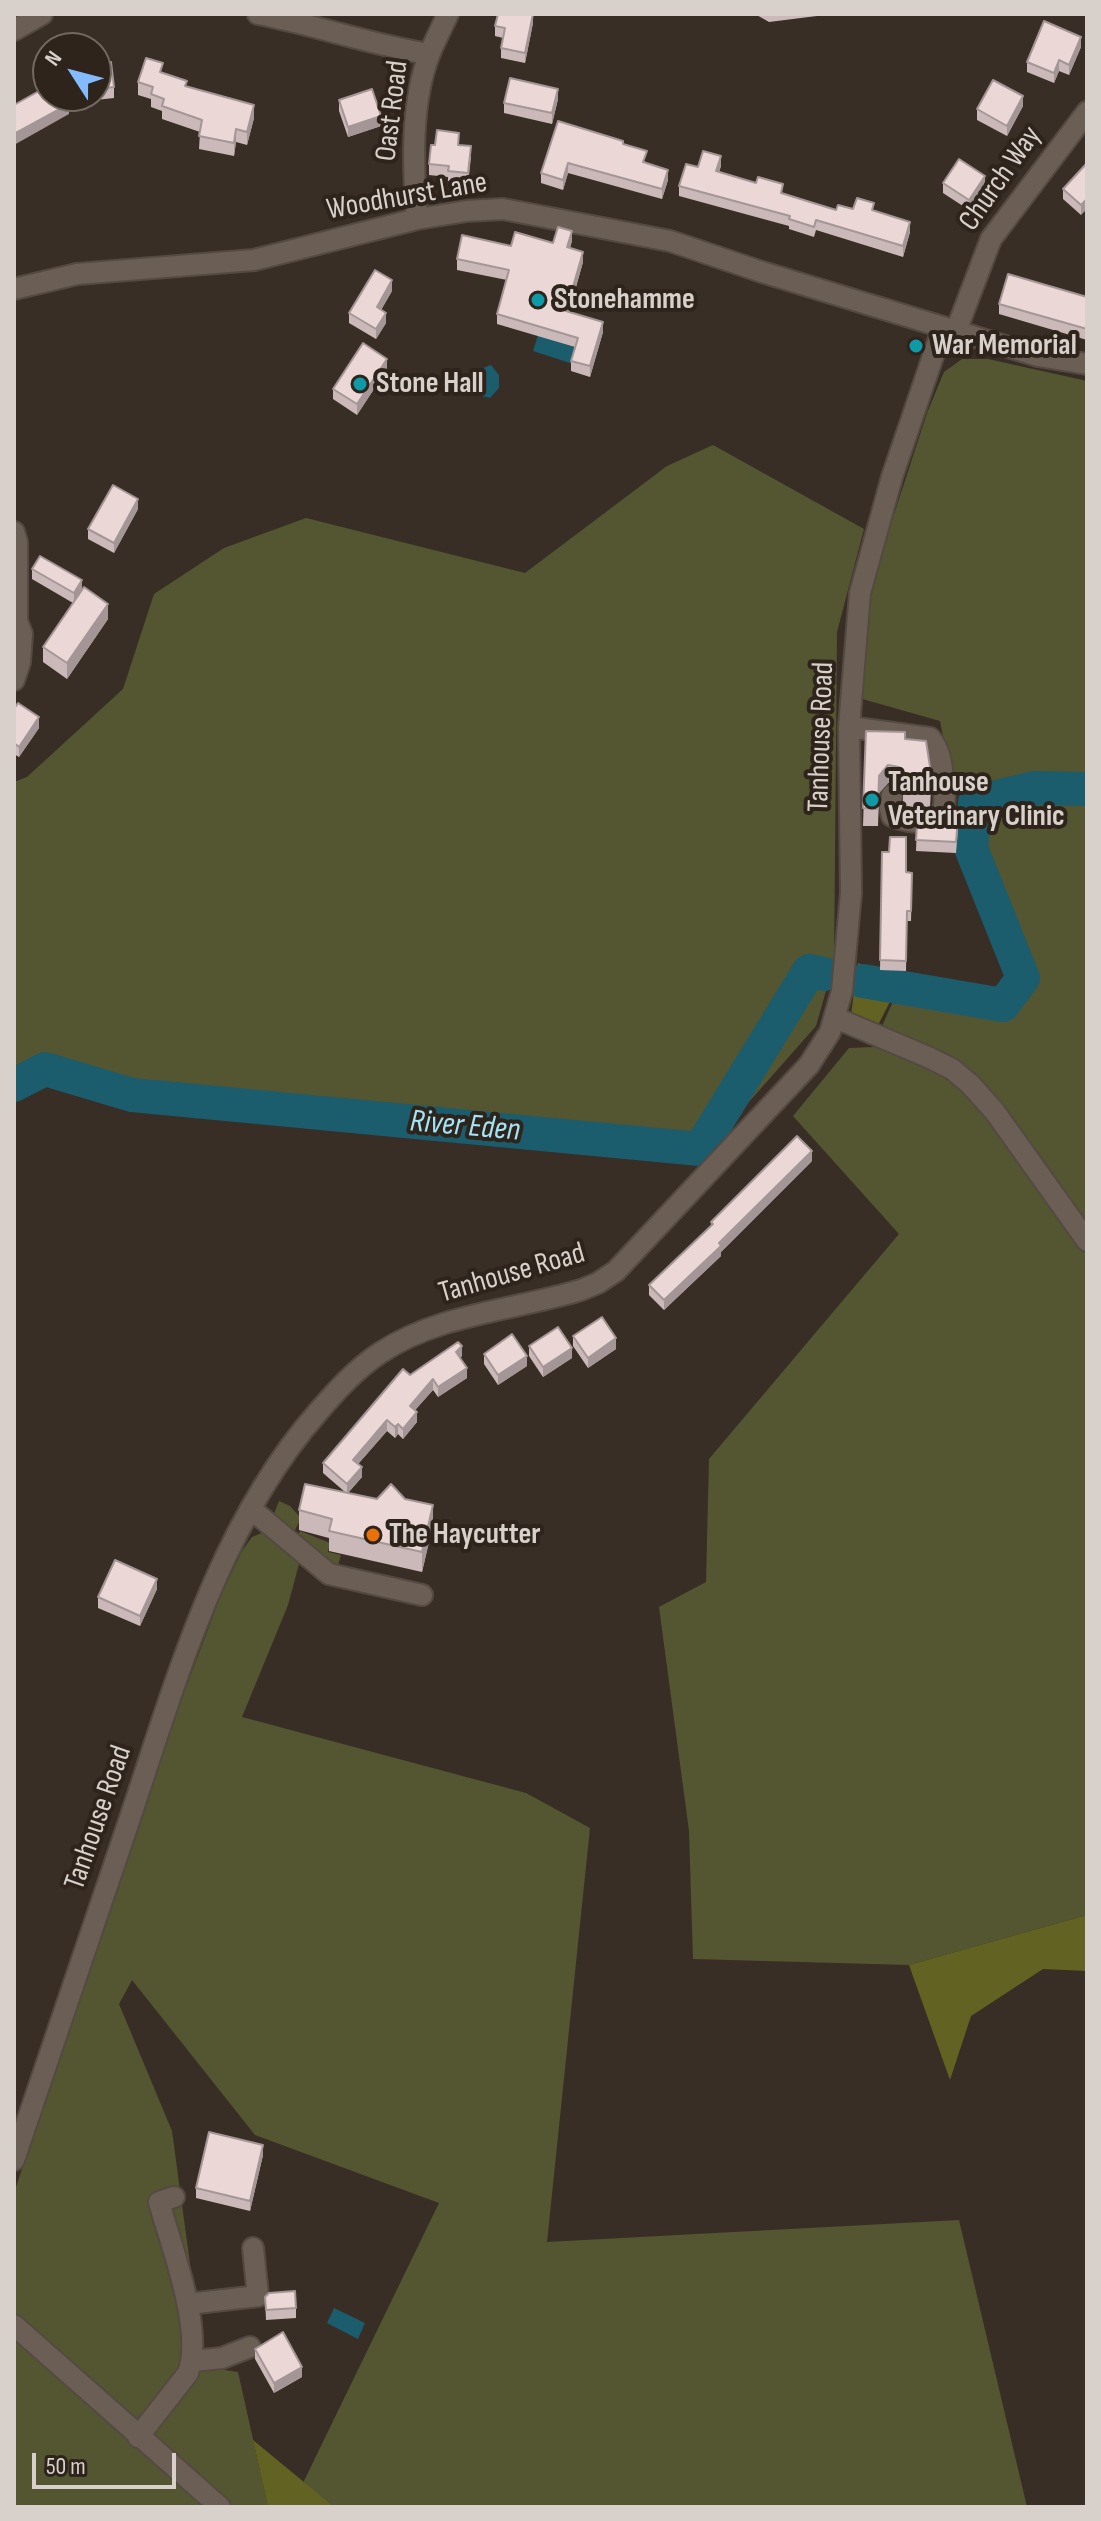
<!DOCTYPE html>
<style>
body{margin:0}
#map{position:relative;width:1101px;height:2521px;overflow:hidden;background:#392e25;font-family:"Sofia Sans Condensed",sans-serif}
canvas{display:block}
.frame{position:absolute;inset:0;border:16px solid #d8d1cb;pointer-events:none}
.north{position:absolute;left:32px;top:32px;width:80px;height:80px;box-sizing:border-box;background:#2e241b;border:2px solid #726961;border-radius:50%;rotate:306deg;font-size:22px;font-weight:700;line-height:32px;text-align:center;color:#d8d1cb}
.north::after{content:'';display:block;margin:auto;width:28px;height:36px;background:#84bcfb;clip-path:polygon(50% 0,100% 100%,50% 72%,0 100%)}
.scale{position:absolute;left:32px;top:2453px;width:144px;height:36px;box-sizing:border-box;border:4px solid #d8d1cb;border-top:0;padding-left:10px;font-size:24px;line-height:28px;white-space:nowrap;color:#d8d1cb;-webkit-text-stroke:6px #2e241b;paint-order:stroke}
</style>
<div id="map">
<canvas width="1101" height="2521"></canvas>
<div class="frame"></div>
<div class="north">N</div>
<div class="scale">50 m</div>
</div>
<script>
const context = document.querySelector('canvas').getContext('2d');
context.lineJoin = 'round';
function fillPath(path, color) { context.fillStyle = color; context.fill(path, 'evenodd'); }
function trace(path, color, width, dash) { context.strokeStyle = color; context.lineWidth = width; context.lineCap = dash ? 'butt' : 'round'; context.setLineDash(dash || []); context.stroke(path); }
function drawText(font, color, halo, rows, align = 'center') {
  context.font = font + ' "Sofia Sans Condensed",sans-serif'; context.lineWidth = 8; context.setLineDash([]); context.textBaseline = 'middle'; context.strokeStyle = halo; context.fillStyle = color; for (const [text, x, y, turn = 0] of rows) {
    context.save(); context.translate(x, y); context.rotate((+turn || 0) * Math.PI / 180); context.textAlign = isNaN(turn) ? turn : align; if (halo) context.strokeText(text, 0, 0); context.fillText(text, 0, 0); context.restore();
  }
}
const green = new Path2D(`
 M962 359H988L1087 381V1915L909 1965 693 1959 689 1831 659 1607 706 1582 709 1459 899 1234 793 1116 849 1048 873 1047 894 999 923 994 1003 1005 1016 960 971 848 975 802 949 766 940 721 859 698 864 620 873 579 927 413 944 372Z
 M713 445 864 529 837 632 834 963 816 1026 748 1103 700 1149 132 1095 46 1069 14 1085V782L27 777 123 689 154 594 224 548 306 518 525 573 667 466Z
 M279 1501 290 1506 301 1518 294 1532 274 1514Z
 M300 1531 330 1543 328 1552 341 1555 337 1569 298 1535Z
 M264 1532 282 1543 299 1564 288 1605 242 1717 526 1793 590 1828 547 2242 959 2220 1027 2507H334L303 2483 439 2203 255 2135 132 1980 119 2004 172 2131 204 2367 238 2372 268 2507H14V2193L152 1777 221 1595 242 1551 252 1537Z`);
const forest = new Path2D(`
 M858 963 900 982 875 1031 850 1022Z
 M1087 1915V1971L1043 1969 971 2016 950 2080 909 1965Z
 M253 2440 334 2507H268Z`);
const water = new Path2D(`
 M538 335 578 348 573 364 533 351Z
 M491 365 499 375V388L490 398 474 394 477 386 481 387 480 377 483 368Z
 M334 2308 365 2323 358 2339 327 2323Z`);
const river = new Path2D(`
 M863 981 1003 1005 1023 978 971 848 975 802 1034 788 1087 789
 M14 1085 45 1069 132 1095 700 1149 809 971 824 974`);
const minor = new Path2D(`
 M258 14C316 25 371 45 429 54
 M14 30 42 14
 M417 219C413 168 410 102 430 53 435 40 442 27 448 14
 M14 289 77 274 254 260 417 219 467 211 503 209 670 241 762 272 1038 356 1087 364
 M956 331 991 239 1087 112
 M14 532 17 542V621L22 634 20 662 14 680
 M849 727 930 738C940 749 942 765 943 780 946 804 948 825 916 822 908 821 900 820 892 816L890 808 892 795
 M836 1018 930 1058 952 1069 970 1084 995 1112 1087 1241
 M251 1509 329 1574 422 1595
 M14 2160C51 2051 88 1942 125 1833 174 1689 216 1528 318 1412 337 1390 356 1369 380 1353 438 1314 515 1310 581 1290L598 1283 616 1271 809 1065 830 1032 842 991 851 893 849 727 860 593 892 477 943 327
 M188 2304 258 2296 253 2248
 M14 2325 220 2507
 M193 2361 222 2358 250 2347
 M138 2437 188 2373C204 2330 171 2246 159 2202L174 2197`);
const wall = new Path2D(`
 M755 14H833L769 22Z
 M533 23 525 63 501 58V48L503 38 495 36V26Z
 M1081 47 1069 75 1059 71 1054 83 1027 72V62Z
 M96 64 114 87V98L68 103 69 114 48 96H96Z
 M163 73 187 87 254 118 247 145 236 142 234 156 199 149 200 132 162 119V111L151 107V99L138 95V82Z
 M558 99 552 124 504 113V103Z
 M339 100 381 126 348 137 339 111Z
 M1023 106 1007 136 977 120V109Z
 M558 121 623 144 668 180 662 199 568 173 563 190 541 183V173Z
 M459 145 471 157 468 184 448 181V177L429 175V164Z
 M1087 163 1081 215 1063 199V189Z
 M721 166 719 172 836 210 853 209 874 211 910 232 903 257 816 230 814 237 789 229V226L679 196V186L698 167Z
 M943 183 985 187 969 210 943 193Z
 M572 241 570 248 583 262 569 312 603 332 590 377 571 371V361L575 347 497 324V314L507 280 457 270V259L511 246Z
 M392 291 381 310 386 323 376 339 349 323V313Z
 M1087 297V340L999 314V304Z
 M387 369 357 415 333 399V389Z
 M138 509 114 553 88 539V529Z
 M32 569 82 591 108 619 67 679 43 662V647L73 603 32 579Z
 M14 709 39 728 19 757 14 754Z
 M866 731 905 739 931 790 930 807 917 809 903 807V789L899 784 888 783 879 793 878 826H863Z
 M917 825 958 829 956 853 916 851Z
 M882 852H889L906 872 912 883 911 921H907L906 971 880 970Z
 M812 1161 721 1252V1256L664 1310 649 1295V1285L711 1226V1222Z
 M573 1336 616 1349 588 1368 573 1346Z
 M529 1346 572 1358 543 1377 529 1356Z
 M484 1354 527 1366 498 1385 484 1364Z
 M462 1356 460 1358 467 1378 438 1397 433 1390 415 1410 417 1422 403 1439 398 1434 395 1438 387 1431 358 1464 362 1477 348 1493 377 1499H405L433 1525 422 1572 329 1551V1538L299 1530V1510L345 1492 323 1473V1463L410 1375Z
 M157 1589 140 1626 98 1608V1597Z
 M263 2155 250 2211 196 2198V2188Z
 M265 2297 296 2308V2318L266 2320Z
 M255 2349 302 2377 274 2393 255 2359Z`);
const shadedWall = new Path2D(`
 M533 14V23L525 63V53Z
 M1081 37V47L1069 75V65Z
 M1059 60V71L1054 83V73Z
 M558 89V99L552 124V113Z
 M1023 96V106L1007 136V126Z
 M69 104V114L14 145V134Z
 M254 105V118L247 145V132Z
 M381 116V126L348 137V127Z
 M236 129V142L234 156V143Z
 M721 156V166L716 181V171Z
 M568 163V173L563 190V180Z
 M668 170V180L662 199V189Z
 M985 176V187L969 210V200Z
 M1087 199V209L1081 215V205Z
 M910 222V232L903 257V246Z
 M572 231V241L567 257V247Z
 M583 252V262L566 322V311Z
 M392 280V291L377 317V307Z
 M386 313V323L376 339V329Z
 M603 322V332L590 377V366Z
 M387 359V369L357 415V404Z
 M138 499V509L114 553V543Z
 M82 580V590L74 603V593Z
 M108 604V619L67 679V663Z
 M39 717V728L19 757V747Z
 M888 765V783L879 793 878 826 879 776Z
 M812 1151V1161L721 1252V1256L664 1310V1300Z
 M616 1338V1349L588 1368V1358Z
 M462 1346V1356L456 1363V1352Z
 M572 1348V1358L543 1377V1367Z
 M527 1356V1366L498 1385V1375Z
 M467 1368V1378L438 1397V1387Z
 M433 1379V1390L410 1416V1406Z
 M417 1412V1422L403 1439V1429Z
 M387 1420V1431L353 1470V1460Z
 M398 1424V1434L395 1438V1427Z
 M362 1467V1477L347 1494V1484Z
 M433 1505V1525L422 1572V1552Z
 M157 1579V1589L140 1626V1616Z
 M263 2145V2155L250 2211V2201Z
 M302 2367V2377L274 2393V2383Z`);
const building = new Path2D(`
 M498 14H533L525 53 501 48 505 28 495 26Z
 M1044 21 1081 37 1069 65 1059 60 1054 73 1027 62Z
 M146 58 163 63 160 72 187 81 185 86 254 105 247 132 236 129 234 143 199 136 202 120 162 106 164 99 151 94 153 87 138 82Z
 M111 62 114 87 96 89V64Z
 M510 78 558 89 552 113 504 103Z
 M993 80 1023 96 1007 126 977 109Z
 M48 86V96H65L69 104 14 134V105Z
 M372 89 381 116 348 127 339 100Z
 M558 121 623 141V144L647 151 643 162 668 170 662 189 568 163 563 180 541 173Z
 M437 130 459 133 458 145 471 146 468 173 448 171 449 166 429 164 431 145H435Z
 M703 151 721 156 716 171 756 183 758 177 783 184 781 193 836 210 838 205 853 209 857 198 874 203 872 210 910 222 903 246 816 220 814 227 789 219 790 216 679 186 686 164 698 167Z
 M959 159 985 176 969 200 943 183Z
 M1087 163V199L1081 205 1063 189Z
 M558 227 572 231 567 247 583 252 566 311 603 322 590 366 571 361 578 338 497 314 509 270 457 259 462 235 511 246 515 232 553 243Z
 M375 270 392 280 377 307 386 313 376 329 349 313Z
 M1008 274 1087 297V329L999 304Z
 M363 343 387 359 357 404 333 389Z
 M113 485 138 499 114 543 88 529Z
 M40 556 82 580 74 593 32 569Z
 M84 587 108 604 67 663 43 647Z
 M18 703 39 717 19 747 14 743V709Z
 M866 731 905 732V739L926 741 931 773 930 790 917 792 903 789 904 772 899 767 888 765 879 776 878 809 863 808Z
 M945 818H958L956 842 916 840 917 825 930 824Z
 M890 837H906V872L912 873 911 911H907L906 961 880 960 882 852H889Z
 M797 1136 812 1151 719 1243 721 1246 664 1300 649 1285 713 1224 711 1222Z
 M602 1317 616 1338 588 1358 573 1336Z
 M558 1327 572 1348 543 1367 529 1346Z
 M512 1334 527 1356 498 1375 484 1354Z
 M458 1342 462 1346 456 1352 467 1368 438 1387 433 1379 410 1406 417 1412 403 1429 398 1424 395 1427 387 1420 353 1460 362 1467 347 1484 323 1463 403 1369 410 1375Z
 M305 1484 377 1499 391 1484 405 1499 433 1505 422 1552 329 1531 332 1519 299 1510Z
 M115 1560 157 1579 140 1616 98 1597Z
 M209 2132 263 2145 250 2201 196 2188Z
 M295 2291 296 2308 266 2310 265 2297 269 2293Z
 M283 2332 302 2367 274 2383 255 2349Z`);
const markers = [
 [538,300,8,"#0f9aa8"],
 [916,346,8,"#0f9aa8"],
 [360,384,8,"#0f9aa8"],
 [872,800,8,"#0f9aa8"],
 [373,1535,8,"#e8710a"]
];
const streetNames = [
 ["Oast Road",393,111,-83],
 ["Church Way",1001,179,-55],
 ["Woodhurst Lane",407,197,-10],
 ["Tanhouse Road",822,737,-88],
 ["Tanhouse Road",512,1274,-16],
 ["Tanhouse Road",99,1818,-71]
];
const poiNames = [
 ["Stonehamme",554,300],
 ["War Memorial",932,346],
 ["Stone Hall",376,384],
 ["Tanhouse",888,783],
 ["Veterinary Clinic",888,817],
 ["The Haycutter",389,1535]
];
const waterNames = [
 ["River Eden",465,1127,5]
];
fillPath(green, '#545631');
fillPath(forest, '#626322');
fillPath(water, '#1b5c6d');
trace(river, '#1b5c6d', 34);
trace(minor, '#544a42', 24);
trace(minor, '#6b5f55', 20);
fillPath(wall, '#cab9b8');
fillPath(shadedWall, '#a49696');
fillPath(building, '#ebd7d6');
trace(building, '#a49696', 2);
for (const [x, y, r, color] of markers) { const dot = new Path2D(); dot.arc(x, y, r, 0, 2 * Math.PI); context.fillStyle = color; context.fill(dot); trace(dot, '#2e241b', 3); }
drawText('30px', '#d8d1cb', '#2e241b', streetNames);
drawText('bold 30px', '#d8d1cb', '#2e241b', poiNames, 'left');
drawText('italic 32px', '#a3e3f6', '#2e241b', waterNames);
</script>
